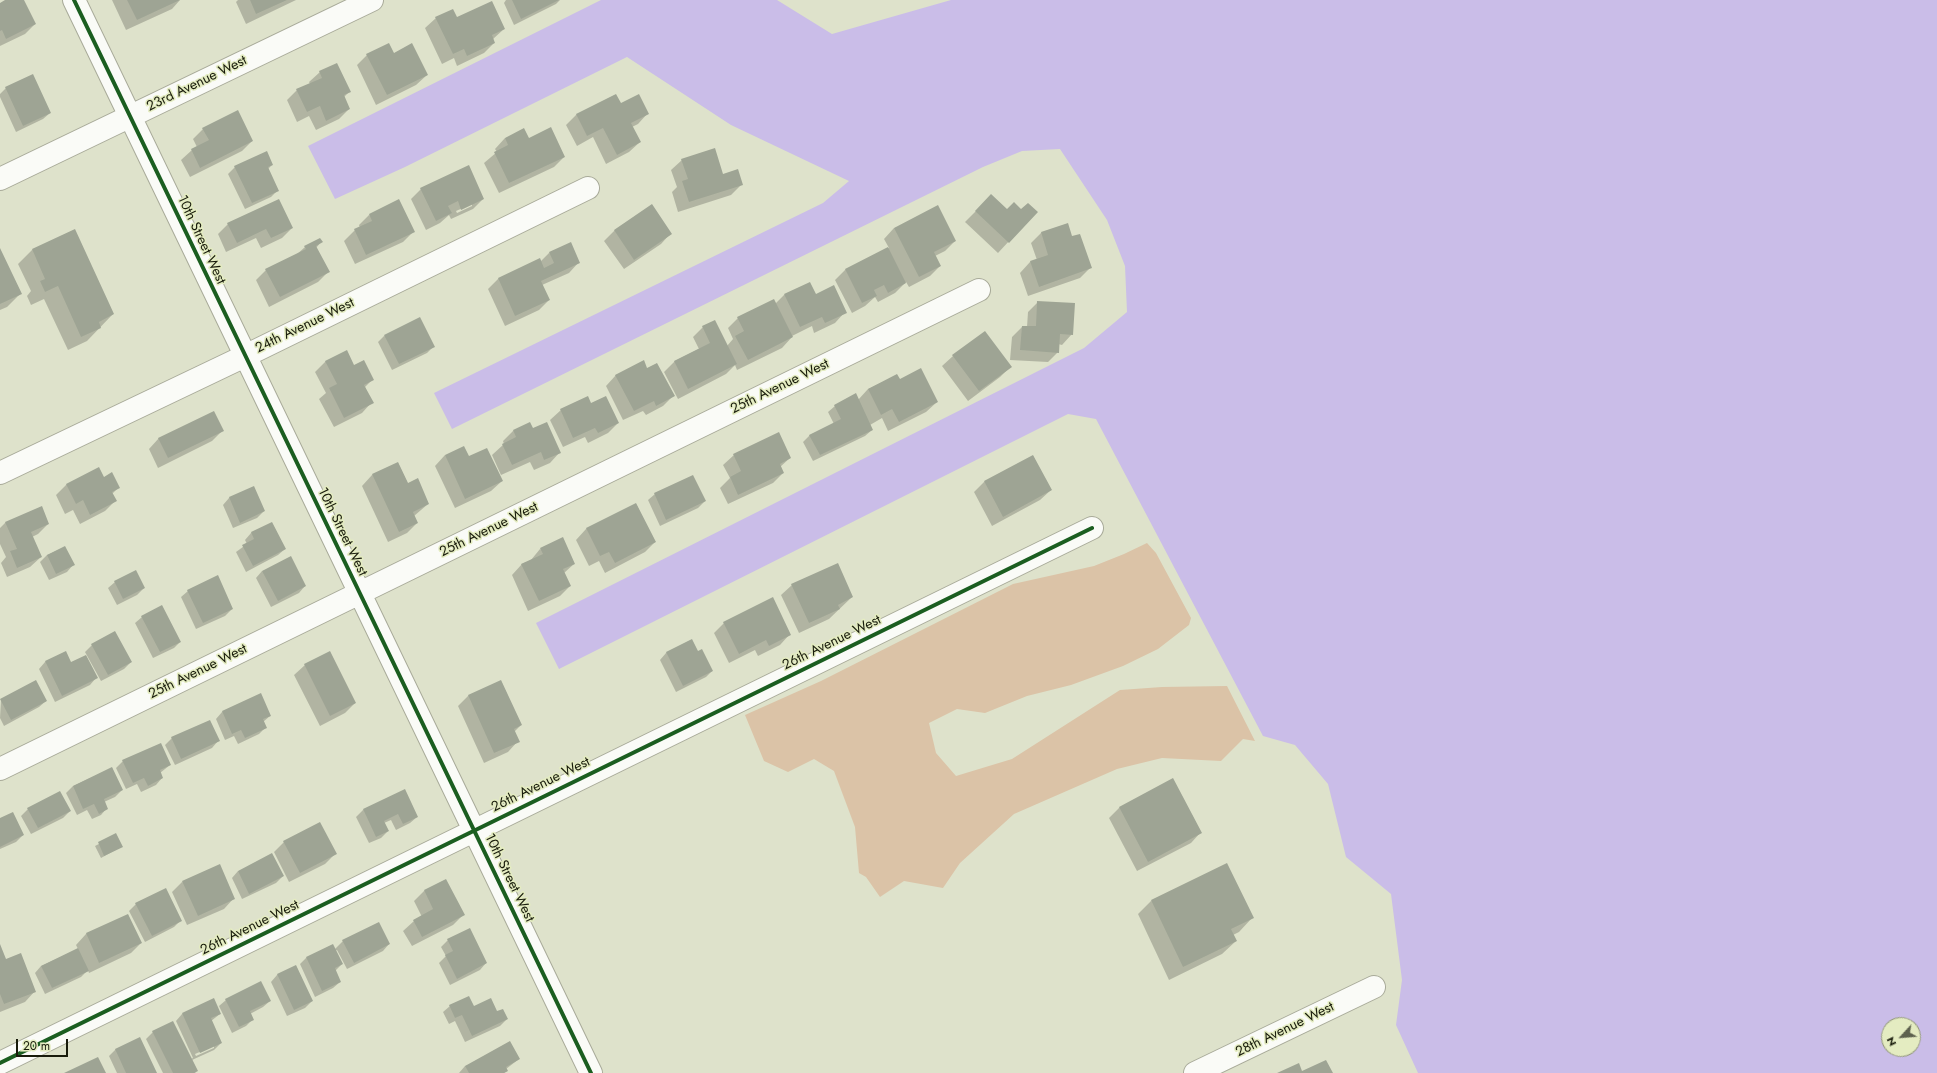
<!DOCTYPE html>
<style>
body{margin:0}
#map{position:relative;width:1937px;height:1073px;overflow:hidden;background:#dee2cb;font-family:Jost,sans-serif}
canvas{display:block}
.north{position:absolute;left:1881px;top:1017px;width:40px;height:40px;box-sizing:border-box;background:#e4ecc1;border:1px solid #929878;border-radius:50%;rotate:244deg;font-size:11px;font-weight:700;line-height:16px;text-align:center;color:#181b0b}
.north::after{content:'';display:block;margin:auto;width:14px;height:18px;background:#5d614e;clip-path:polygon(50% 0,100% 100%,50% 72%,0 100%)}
.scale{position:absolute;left:16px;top:1039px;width:52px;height:18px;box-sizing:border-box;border:2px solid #181b0b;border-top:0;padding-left:5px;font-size:12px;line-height:14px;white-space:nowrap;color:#181b0b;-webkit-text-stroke:3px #e4ecc1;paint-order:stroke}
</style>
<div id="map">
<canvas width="1937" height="1073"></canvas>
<div class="north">N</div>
<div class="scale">20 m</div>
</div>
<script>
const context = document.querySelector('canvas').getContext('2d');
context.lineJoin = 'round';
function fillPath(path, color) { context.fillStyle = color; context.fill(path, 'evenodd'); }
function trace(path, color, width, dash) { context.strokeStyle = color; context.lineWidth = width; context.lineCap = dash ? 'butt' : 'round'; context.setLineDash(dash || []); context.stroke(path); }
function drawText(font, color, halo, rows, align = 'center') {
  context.font = font + ' Jost,sans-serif'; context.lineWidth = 3; context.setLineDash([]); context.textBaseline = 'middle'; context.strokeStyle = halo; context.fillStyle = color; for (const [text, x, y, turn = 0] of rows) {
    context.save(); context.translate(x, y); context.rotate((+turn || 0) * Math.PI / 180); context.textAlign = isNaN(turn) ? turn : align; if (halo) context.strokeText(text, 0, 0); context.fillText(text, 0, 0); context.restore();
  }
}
const green = new Path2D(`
 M1147 543 1156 553 1191 618 1189 625 1158 649 1123 666 1071 685 1027 696 985 713 957 709 929 723 936 753 956 776 1012 759 1120 690 1162 687 1227 686 1255 741 1243 739 1221 761 1162 758 1117 769 1014 814 960 863 943 888 904 881 880 897 866 877 859 873 855 827 834 771 814 759 788 772 764 761 745 715 821 681 1013 584 1094 566 1124 554Z`);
const water = new Path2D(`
 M601 0H777L832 34 951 0H1937V1073H1418L1396 1025 1402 980 1391 894 1346 857 1328 784 1295 745 1263 736 1096 419 1068 414 559 669 536 623 1084 348 1127 312 1125 266 1107 220 1060 149 1022 151 983 167 452 429 434 393 823 203 849 181 731 125 627 57 405 167 335 199 308 146ZM1889 1025H1913V1049H1889Z`);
const shadow = new Path2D(`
 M7 0H23L35 24 25 34 0 46V4Z
 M112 0H180L172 9 126 30Z
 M238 0H296L246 24 236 2Z
 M506 0H560L556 4 514 25 504 3Z
 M436 18 457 19 504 29 493 39 494 43 484 53 457 66 454 58 442 64 425 28Z
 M393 54 427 75 416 85 376 105 357 65 367 55Z
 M320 72 349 92 344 97 349 109 339 119 316 130 309 116 297 122 287 100 297 90 310 84 309 82Z
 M6 88 50 113 43 119 16 132 0 97V94Z
 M615 95 620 105 648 113 638 124 632 127 640 142 629 152 606 164 593 137 577 146 566 125 576 115Z
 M203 129 252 141 242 151 190 177 181 160 192 150 197 147 193 139Z
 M505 138 528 139 564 157 554 167 499 193 484 163 497 152 495 149Z
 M682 160 723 175 741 185 731 195 678 212 672 192 677 187 671 170Z
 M272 165 268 169 278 190 271 197 245 209 228 174 235 167Z
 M421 189 483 199 473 209 451 219 449 215 440 223 426 230 411 199ZM472 204V206L457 213 456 211Z
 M981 206 1006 211 1036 212 998 253 965 222Z
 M369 215 413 232 403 242 355 264 344 241 355 230 360 228 359 225Z
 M228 224 292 228 282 238 261 248 256 238 226 252 218 234Z
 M1067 224 1072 238 1090 268 1080 278 1028 296 1020 273 1030 262 1037 260 1031 243 1041 233Z
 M894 228 955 241 945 251 935 256 940 266 930 276 909 287 906 282 895 293 878 302 875 297 865 306 852 313 835 280 845 270 889 248 884 239Z
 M74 230 113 314 87 341 68 350 44 299 31 305 27 296 31 291 18 264 32 250Z
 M615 230 671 233 661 244 624 269 604 241Z
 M321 242 316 248 328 272 318 282 269 307 256 280 266 270 296 255 305 247Z
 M0 250 21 293 7 307 0 310Z
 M549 253 579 262 569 273 542 285 549 300 539 310 505 326 488 289 498 279 539 260 540 262Z
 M784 295H815L845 312 835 323 814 333 812 326 792 336V337L782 348 737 370 735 365 726 374 678 399 664 372 675 361 699 349 693 337 703 327 727 346 733 339 728 328 738 318 775 304Z
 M1038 302 1072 334 1062 345 1058 344V352L1048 362 1010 360 1012 337 1022 327H1027L1028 312Z
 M384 336 434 346 427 353 392 370 378 342Z
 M953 356 1010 367 1000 377 968 401 942 366Z
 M326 361 354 367 372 380 365 387 372 402 362 413 334 427 319 399 326 393 315 372Z
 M647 369 673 396 663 406 646 415 643 411 623 420 606 386 616 375Z
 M897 375 900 380 937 402 926 412 888 431 882 418 870 425 872 430 865 436 813 461 803 442 810 435 834 424 828 412 835 406 858 400 868 389Z
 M591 404 618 423 608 433 588 443 585 437 563 447 550 420 561 410Z
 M529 424 532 430 560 452 550 463 534 470 530 462 501 475 492 455 504 444 503 441 513 431Z
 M222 431 212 441 158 468 149 449 159 438Z
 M445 455 502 481 491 491 455 508 435 466Z
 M734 455 790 458 780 467 783 473 773 483 728 504 720 488 730 478 723 465Z
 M1033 456 1051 490 1040 500 992 526 974 492 984 482Z
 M398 463 408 484 428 504 414 516 417 523 407 533 388 542 362 486 372 475Z
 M99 469 103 478 118 488 112 494 115 501 105 511 80 524 73 510 65 514 56 495 66 485Z
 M253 487 264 511 257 518 233 528 223 505 229 498Z
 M655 494 705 501 698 508 660 526 648 500Z
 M636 504 655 542 645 552 605 573 599 561 589 566 576 540 586 529Z
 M41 507 48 524 38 534 32 537 41 557 30 567 7 577 1 563 6 557 0 544V528L5 523Z
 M272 523 285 549 278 555 246 572 236 552 247 544 245 540 251 533Z
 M65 547 73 565 67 572 49 580 40 562 47 555Z
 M540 549 574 564 564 573 570 586 560 596 528 611 512 575 522 564 531 560Z
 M262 571 305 586 299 593 271 607 256 578Z
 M115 582 144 588 137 595 117 605 108 588Z
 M792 585 852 597 829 619 799 633 781 595Z
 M188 591 232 609 225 616 196 629 181 597Z
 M142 617 180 642 174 648 153 658 135 623Z
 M724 623 790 634 780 645 758 656 755 650 729 663 714 633Z
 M691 640 697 652 712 671 706 677 676 692 660 660 666 653Z
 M92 645 131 662 124 669 101 681 85 652Z
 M65 652 71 663 96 678 90 685 55 702 39 669 45 662Z
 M330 652 355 703 345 713 320 726 294 675 305 665Z
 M501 681 521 725 514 732 518 741 508 752 484 763 458 706 468 696Z
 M260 695 270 716 263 722 265 728 259 734 238 744 234 736 225 740 216 719 222 712Z
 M1 700 46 701 39 707 4 726 0 718Z
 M172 738 218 741 212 748 175 765 165 745Z
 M123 761 170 765 160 773 162 778 156 785 141 792 137 784 126 789 116 768Z
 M112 768 122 790 115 797 104 802 107 808 101 815 92 819 87 810 77 815 66 793 73 786Z
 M1173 780 1201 832 1191 843 1137 871 1109 818 1119 808Z
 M405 791 417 817 410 823 396 830 391 820 384 823 388 831 381 838 369 843 356 817 363 810Z
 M28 809 70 811 63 818 31 834 21 816Z
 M0 819 23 835 16 842 0 849Z
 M116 835 121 847 101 858 95 846Z
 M284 842 335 854 325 864 289 882 274 852Z
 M238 871 283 876 276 883 242 899 232 878Z
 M445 880 463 915 453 925 412 946 403 931 414 921 422 917 414 901 424 891Z
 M182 882 234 898 224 909 187 925 172 892Z
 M1151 901 1252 918 1239 932 1233 935 1236 941 1222 954 1169 980 1138 914Z
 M136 904 181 920 174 927 145 942 129 911Z
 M128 915 141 943 131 953 89 973 88 970 81 977 45 994 35 973 41 966 78 949 76 945 86 934Z
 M378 923 389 944 383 951 347 969 337 950 335 951 342 964 335 971 340 982 333 988 315 997 300 964 306 958 332 945 335 949 343 941Z
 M448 940 486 963 480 970 450 985 439 963 446 956 441 947Z
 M0 946 5 960 35 991 25 1002 0 1012Z
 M296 966 312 1001 305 1008 287 1016 271 982 277 975Z
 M226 1000 270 1001 263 1007 250 1014 252 1020 246 1026 232 1033 219 1006Z
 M450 1006 497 1013 507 1019 500 1026 465 1042 455 1021 449 1024 443 1012Z
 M182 1014H220L211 1021 221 1043 214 1050 192 1060 197 1070 195 1073H163L146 1039 153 1032 191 1059 193 1058 176 1021ZM214 1046V1048L196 1056 195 1054Z
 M116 1049 156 1073H117L109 1056Z
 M519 1059 506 1069 507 1071 504 1073H459L465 1066Z`);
const building = new Path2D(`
 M5 0H24L36 24 6 39 2 30 0 31V3Z
 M127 0H180L137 20Z
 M250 0H287L256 14Z
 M512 0H559L521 19Z
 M492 1 505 29 492 35 495 43 467 56 464 49 453 54 435 17 453 9 457 17Z
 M389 43 394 53 412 43 428 75 387 95 366 54Z
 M337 63 351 92 344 95 350 109 326 121 320 106 307 112 296 89 322 78 319 71Z
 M33 74 51 113 23 126 5 87Z
 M616 94 621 103 639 94 649 114 631 123 641 142 617 155 603 128 587 136 576 114Z
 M238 110 253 141 200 168 191 149 209 140 202 128Z
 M551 127 565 157 509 183 494 152 508 145 505 138 524 128 529 138Z
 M715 148 723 174 738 169 743 185 689 202 682 181 688 179 681 159Z
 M267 151 273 165 268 167 279 191 252 203 234 166Z
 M469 165 484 199 461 210 458 201 448 206 452 213 436 221 420 188Z
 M991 194 1007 209 1014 202 1021 209 1028 203 1038 212 1009 243 975 211Z
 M279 199 293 228 271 238 266 229 237 243 227 223Z
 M399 199 415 232 366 255 354 229 372 221 369 214Z
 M652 204 672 234 634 260 614 230Z
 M938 205 956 241 934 252 941 266 919 277 894 228Z
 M1068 223 1072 236 1080 234 1092 268 1039 287 1030 261 1048 255 1041 232Z
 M75 229 114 314 99 322 101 328 81 337 58 286 45 292 40 281 45 279 32 249Z
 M320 238 323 242 316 246 330 272 280 297 265 269 306 249 304 246Z
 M571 242 580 263 541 281 550 300 515 316 498 278 540 258 544 268 554 263 549 252Z
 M888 247 906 283 888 293 884 285 874 290 877 296 862 303 845 269Z
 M0 248 22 294 0 304Z
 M810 282 816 294 834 285 847 313 825 323 822 317 800 327 784 294Z
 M774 299 793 337 748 360 735 336 744 331 737 317Z
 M1037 301 1075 303 1073 335 1060 334 1059 353 1020 350 1022 326H1036Z
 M420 317 435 347 399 364 384 335Z
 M715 320 737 364 688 389 674 361 710 343 702 326Z
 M985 331 1012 367 979 391 952 355Z
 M347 350 354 365 364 360 374 380 364 385 374 403 344 418 329 388 337 384 325 361Z
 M644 360 647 368 657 363 675 396 656 406 654 401 634 411 615 375Z
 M921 368 938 402 899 422 892 409 881 415 868 389 897 374 900 379Z
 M856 393 873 430 820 455 809 435 841 419 834 405Z
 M588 396 591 403 606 396 619 423 598 433 595 428 573 438 560 409Z
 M214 411 224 431 168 458 158 438Z
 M530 422 533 428 547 422 561 453 544 460 541 452 512 465 502 444 516 437 513 430Z
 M779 432 791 458 780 464 784 473 738 495 730 477 741 471 733 454Z
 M464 446 469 456 487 448 503 481 465 499 445 455Z
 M1033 455 1052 490 1003 517 984 481Z
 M398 462 408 483 418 478 429 504 413 512 418 523 399 532 372 474Z
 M99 467 104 477 112 472 120 488 112 492 117 501 90 515 83 500 76 504 66 484Z
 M693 475 706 501 666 520 654 493Z
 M254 486 265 511 240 523 229 497Z
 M636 503 656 542 615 563 609 552 600 556 586 528Z
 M42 506 49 524 31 532 42 557 17 568 10 551 17 549 5 522Z
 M272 522 286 549 253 566 242 545 254 539 251 532Z
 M563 537 575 564 563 569 571 586 539 601 521 564 543 554 540 548Z
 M65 546 75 565 56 574 47 555Z
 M291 556 306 586 278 601 262 571Z
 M838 563 853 597 838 605 840 609 809 623 791 584Z
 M136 570 145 588 123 599 114 581Z
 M218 575 233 609 203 623 187 590Z
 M773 597 791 635 769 646 766 640 739 654 723 622Z
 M162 605 181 642 160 652 141 616Z
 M115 631 132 662 108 675 91 644Z
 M692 639 698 651 702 649 713 671 683 686 666 652Z
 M66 651 71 662 86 655 98 678 62 696 45 661Z
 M330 651 356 703 330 716 304 664Z
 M36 680 47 701 11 720 0 699Z
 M501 680 522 725 514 729 520 742 494 753 468 695Z
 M261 693 271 716 263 719 267 728 245 738 241 730 232 734 222 711Z
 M210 720 220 741 181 759 171 737Z
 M161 743 171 765 160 770 163 778 148 786 144 778 133 783 122 760Z
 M112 767 123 790 104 799 108 809 99 814 94 804 83 809 73 786Z
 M1173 778 1202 833 1148 862 1119 807Z
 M405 789 418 817 403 824 398 814 384 821 389 831 376 837 363 809Z
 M60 791 71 811 38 828 27 808Z
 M13 812 24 835 0 847V818Z
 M320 822 337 854 300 873 283 841Z
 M116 833 123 847 104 856 98 842Z
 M272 853 284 876 249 894 238 871Z
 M1227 863 1254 918 1231 929 1237 941 1183 967 1151 900Z
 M220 864 235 899 198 916 182 881Z
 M446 879 465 915 422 937 413 920 433 909 424 890Z
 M166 888 182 921 152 936 135 903Z
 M128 914 142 943 99 963 86 933Z
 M379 922 390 944 354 963 342 940Z
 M470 928 487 963 457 979 445 955 453 951 447 939Z
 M0 944 6 959 21 953 36 992 4 1004 0 994Z
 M333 944 343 964 335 968 341 982 322 991 306 957Z
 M78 948 89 971 52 988 41 966Z
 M296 965 313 1001 294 1010 277 974Z
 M261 981 271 1001 250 1011 254 1020 239 1027 225 999Z
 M469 996 474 1006 491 998 497 1011 503 1009 508 1019 472 1036 462 1015 455 1018 449 1005Z
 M214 998 221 1014 211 1018 222 1043 200 1053 182 1013Z
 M173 1021 198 1071 194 1073H173L152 1031Z
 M140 1037 157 1073H126L115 1049Z
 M510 1041 520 1059 506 1067 508 1071 504 1073H469L465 1066Z
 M98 1057 106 1073H64Z
 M1326 1060 1333 1073H1277L1299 1063 1302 1071Z`);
const minor = new Path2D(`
 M74 0 591 1073
 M0 179 372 0
 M0 473 245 356 588 188
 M0 769 979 290
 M0 1063 1092 528
 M1195 1073 1374 987`);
const cycleway = new Path2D(`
 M74 0 591 1073
 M0 1063 1092 528`);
const streetNames = [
 ["23rd Avenue West",197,84,-26],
 ["10th Street West",201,240,65],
 ["24th Avenue West",305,326,-26],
 ["25th Avenue West",780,387,-26],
 ["25th Avenue West",489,530,-26],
 ["10th Street West",342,532,64],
 ["26th Avenue West",832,643,-26],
 ["25th Avenue West",198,672,-26],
 ["26th Avenue West",541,785,-26],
 ["10th Street West",509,878,64],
 ["26th Avenue West",250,928,-26],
 ["28th Avenue West",1285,1030,-26]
];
fillPath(green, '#dbc3a7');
fillPath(water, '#cabde8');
fillPath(shadow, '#0003');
fillPath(building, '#9ea494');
trace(minor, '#a8aa99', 24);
trace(minor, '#fafbf7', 22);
trace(cycleway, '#1b5e20', 4);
drawText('14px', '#181b0b', '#e4ecc1', streetNames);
</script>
